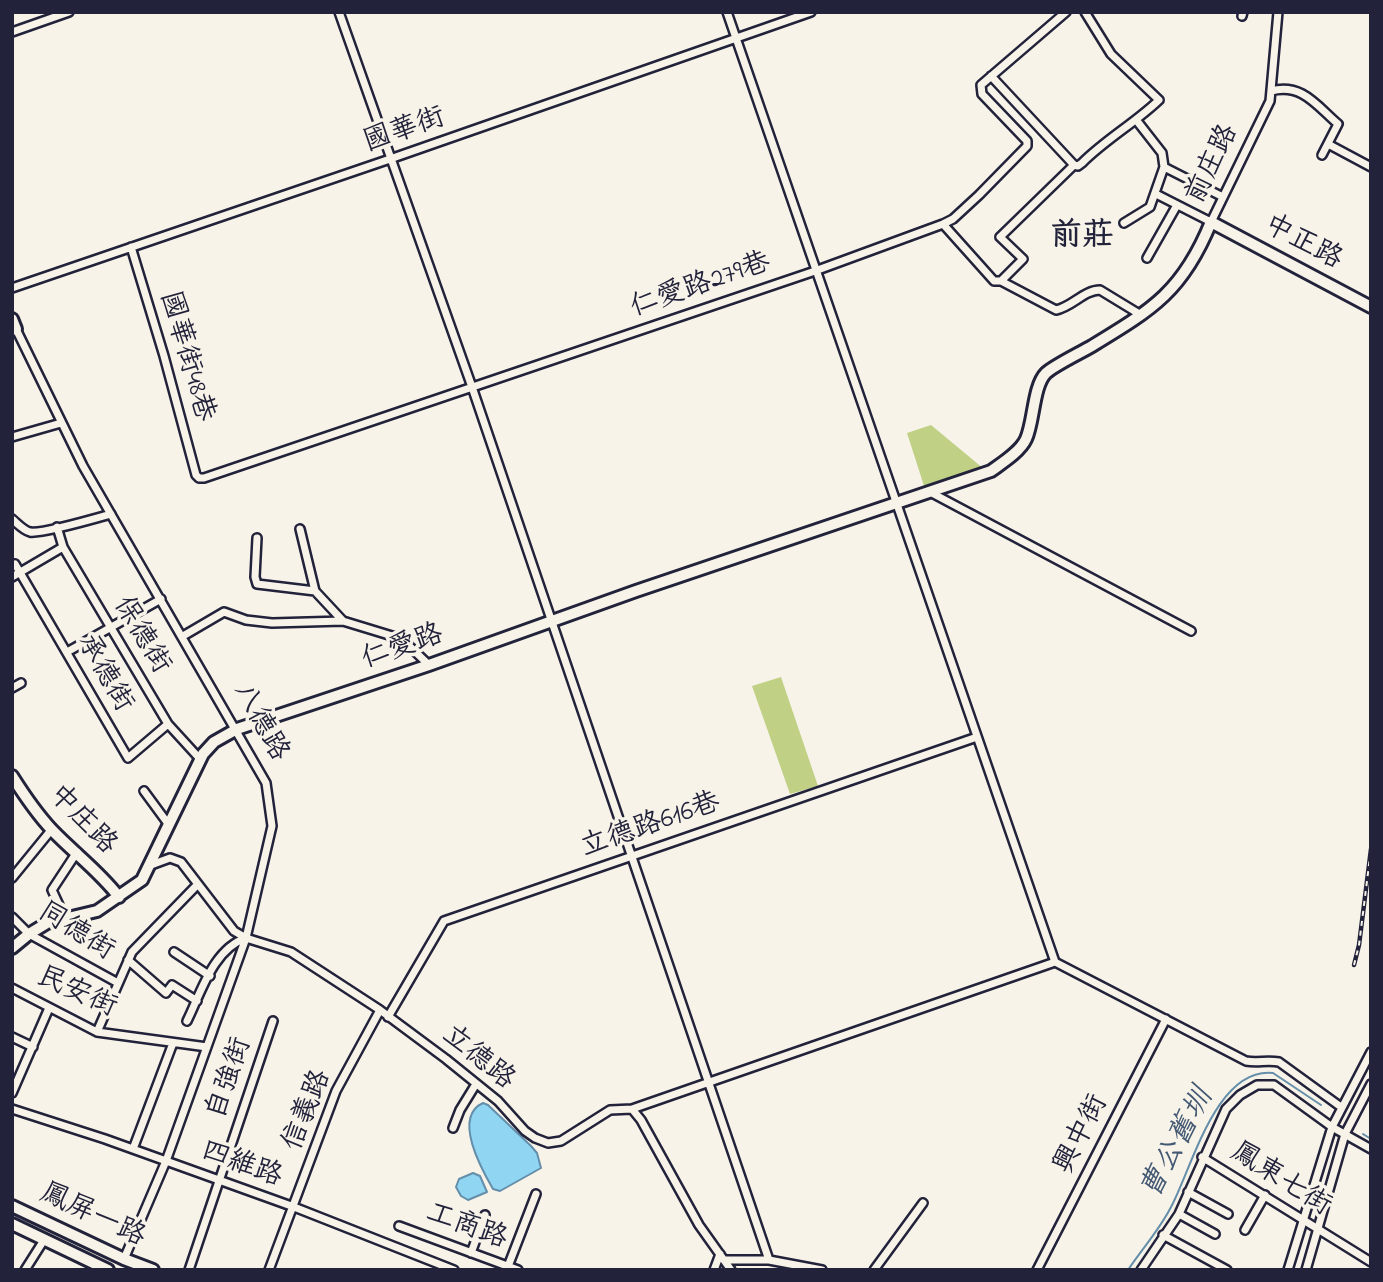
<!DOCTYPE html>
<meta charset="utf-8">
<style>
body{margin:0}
#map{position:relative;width:1383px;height:1282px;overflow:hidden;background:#f7f3e8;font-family:"Indie Flower",sans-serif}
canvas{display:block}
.frame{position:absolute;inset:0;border:14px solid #22223b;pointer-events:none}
</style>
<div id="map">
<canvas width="1383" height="1282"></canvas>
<div class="frame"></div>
</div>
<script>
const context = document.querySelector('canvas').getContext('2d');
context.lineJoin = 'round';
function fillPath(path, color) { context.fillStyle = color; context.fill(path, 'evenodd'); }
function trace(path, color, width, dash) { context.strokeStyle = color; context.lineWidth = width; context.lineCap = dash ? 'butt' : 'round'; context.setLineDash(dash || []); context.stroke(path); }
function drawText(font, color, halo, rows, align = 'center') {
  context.font = font + ' "Indie Flower","LXGW WenKai TC",sans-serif'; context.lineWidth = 7; context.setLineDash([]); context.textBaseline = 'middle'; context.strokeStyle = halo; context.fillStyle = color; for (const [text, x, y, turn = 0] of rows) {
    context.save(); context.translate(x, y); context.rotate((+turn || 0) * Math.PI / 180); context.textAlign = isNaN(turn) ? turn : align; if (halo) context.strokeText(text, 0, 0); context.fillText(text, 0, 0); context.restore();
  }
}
const green = new Path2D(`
 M931 425 984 469 925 489 907 433Z
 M781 677 818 786 790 794 752 686Z`);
const water = new Path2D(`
 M483 1103 488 1105 531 1146 537 1153 541 1168 500 1191 493 1189C482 1170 452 1117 483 1103Z
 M473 1173 480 1176 487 1192 468 1200 461 1196 456 1187 459 1179Z`);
const stream = new Path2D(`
 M1363 1134 1371 1139
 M1128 1270C1142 1249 1160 1229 1171 1207 1192 1168 1216 1067 1273 1073L1321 1105`);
const street = new Path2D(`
 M339 12 472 387 769 1260
 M727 12 1055 962 1246 1061C1257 1063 1267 1060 1279 1062L1341 1107
 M1242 16 1243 12
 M12 32 69 12
 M991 76 1074 165
 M1271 91C1302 83 1316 105 1338 124L1322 155
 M1328 144 1371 167
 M1164 167 1223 197
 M1156 194 1211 222 1270 101 1278 12
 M1124 223 1150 207 1164 167 1162 153 1137 121
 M943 224 994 281H1001L1056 310C1072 307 1084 290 1100 290L1141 315
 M131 247 164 356 196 475 199 478H204L815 271 943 224 953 219 979 195 1027 146V141L982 94 981 85 1066 12
 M1147 258 1177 205
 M1001 281 1023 259 1000 237 1074 165 1078 166 1082 163C1106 139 1135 123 1159 100L1111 54 1085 12
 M12 288 390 159 811 12
 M16 329 83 466 266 783 272 826 246 938 166 1161 124 1259
 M12 437 61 423
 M930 492 1191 631
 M12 519C18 524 23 530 30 532 41 534 97 518 111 514
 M57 527 63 547 168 724 200 759
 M300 529 315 591 343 621
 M257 538 255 577 257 584 315 591
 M15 564 128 758 168 724
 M12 577 63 547
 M183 636 224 612 246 620 272 623 343 621 402 639 429 665
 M67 652 161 599
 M12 688 21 683
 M144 791 169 825
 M151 865 170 858 181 862 234 931 246 938 291 952 380 1010 446 1059 498 1101 525 1131 535 1138 548 1143 561 1141 610 1110 632 1109 641 1120 699 1225 731 1270
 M12 878 52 829
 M12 917 29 934 118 983
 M65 918 52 890 77 852
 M174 952 210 976
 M128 960 166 993 172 985 197 1001
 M12 988 97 1032 207 1047
 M388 1017 444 921 977 737
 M187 1021C201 993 213 949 246 938
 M97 1032 132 952 198 884
 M12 1037 33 1047
 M12 1093 49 1008
 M12 1109 105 1139 294 1207 454 1270
 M632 1109 1055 962
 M453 1128 460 1110 476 1084
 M133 1149 173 1043
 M1202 1157 1371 1262
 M1188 1192 1228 1214
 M1179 1214 1215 1234
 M399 1226 518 1270
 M1245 1230 1265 1195
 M1163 1235 1227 1270
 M471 1253 485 1215
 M724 1260H769L822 1270
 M507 1269 536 1194
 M25 1270 44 1240
 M189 1270 273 1021
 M269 1270 336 1091 380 1010
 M714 1270 720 1254
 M874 1270 923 1203
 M1037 1270 1166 1019
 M1141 1270 1179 1214 1226 1109 1240 1095 1257 1085H1274L1332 1127 1371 1149
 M1288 1270 1332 1127 1371 1052
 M1306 1270 1345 1134 1371 1084`);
const secondary = new Path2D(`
 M12 319 16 329 12 330
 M12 776C24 795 37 814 52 830 74 853 99 871 119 897
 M12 948 29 934 47 923 97 911 142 880 203 754 214 742 237 729 429 665 636 591 991 471C1002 463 1020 452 1026 439 1034 422 1033 386 1046 373 1055 365 1080 353 1092 346 1153 309 1183 291 1211 222L1371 307`);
const primary = new Path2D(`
 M12 1206 124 1259 153 1270
 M12 1224 108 1270`);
const rail = new Path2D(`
 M1354 965 1359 945 1371 849`);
const streetNames = [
 ["國華街",405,132,-19],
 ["前庄路",1214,165,-64],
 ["中正路",1302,244,28],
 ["仁愛路279巷",701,287,-19],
 ["國華街48巷",185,357,74],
 ["保德街",140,636,59],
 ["仁愛路",403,649,-19],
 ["承德街",103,674,60],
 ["八德路",259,723,61],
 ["中庄路",81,821,46],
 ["立德路616巷",651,827,-19],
 ["同德街",75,933,32],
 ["民安街",76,994,24],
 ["立德路",477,1059,39],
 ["自強街",231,1079,-71],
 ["信義路",309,1111,-68],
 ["興中街",1083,1135,-63],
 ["四維路",241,1166,20],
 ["鳳東七街",1280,1181,32],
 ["鳳屏一路",92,1217,25],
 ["工商路",466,1228,20]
];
const waterNames = [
 ["曹公舊圳",1179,1145,-62]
];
const quarterNames = [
 ["前莊",1082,239]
];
fillPath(green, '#c0d186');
fillPath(water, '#90d6f2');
trace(water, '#648ea9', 2);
trace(stream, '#648ea9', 2);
trace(street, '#22223b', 12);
trace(secondary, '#22223b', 16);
trace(primary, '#22223b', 16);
trace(street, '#f7f3e8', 7);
trace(secondary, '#f7f3e8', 10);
trace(primary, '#f7f3e8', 10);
trace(rail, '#22223b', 4.5);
trace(rail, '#f7f3e8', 2, [5]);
drawText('28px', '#22223b', '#f7f3e8', streetNames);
drawText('italic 30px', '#435872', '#f7f3e8', waterNames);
drawText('bold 32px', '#22223b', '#f7f3e8', quarterNames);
</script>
